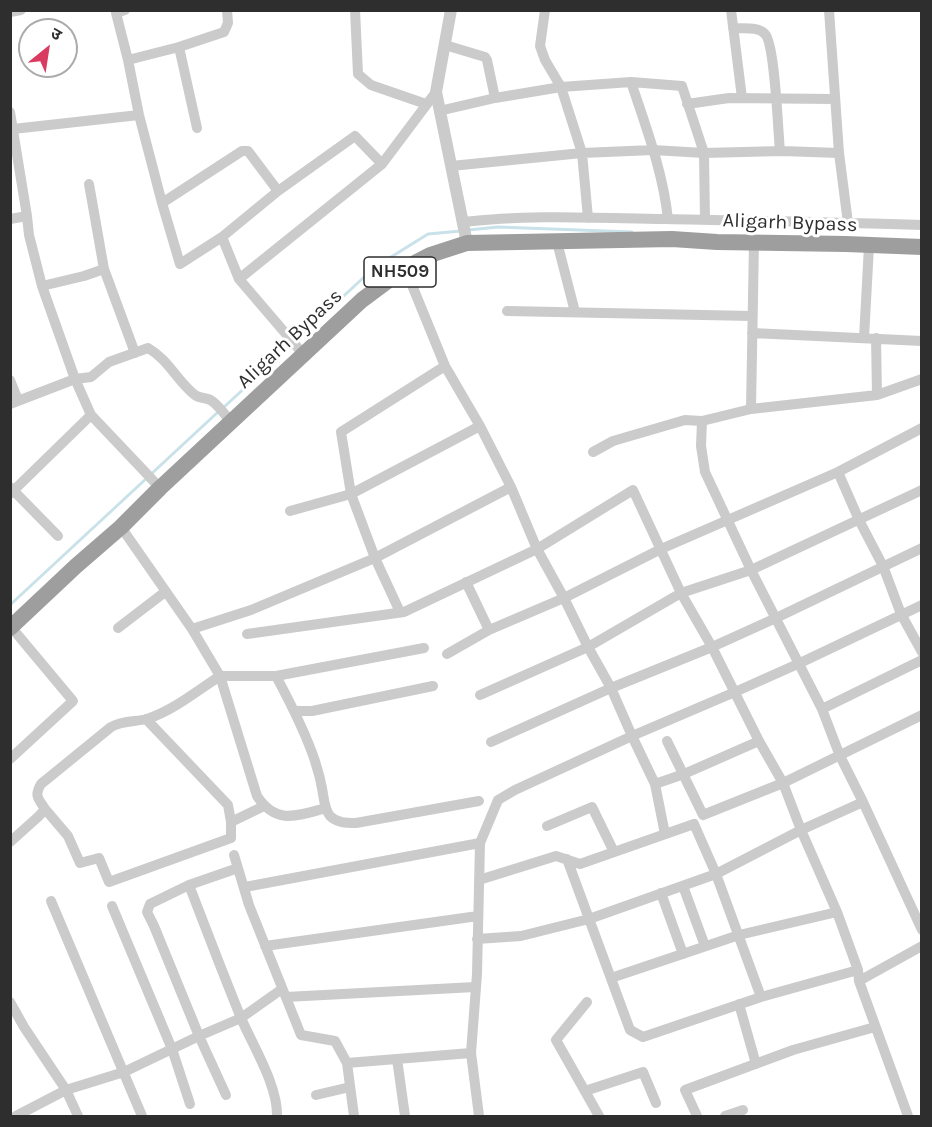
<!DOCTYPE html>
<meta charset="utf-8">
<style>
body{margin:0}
#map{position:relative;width:932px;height:1127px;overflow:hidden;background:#fff;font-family:Karla,"Noto Sans Devanagari",sans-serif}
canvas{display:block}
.frame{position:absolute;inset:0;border:12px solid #2e2e2e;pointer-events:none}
.north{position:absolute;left:18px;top:18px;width:60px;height:60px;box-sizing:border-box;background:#fff;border:2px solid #ababab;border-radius:50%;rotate:30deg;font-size:16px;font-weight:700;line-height:24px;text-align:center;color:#2e2e2e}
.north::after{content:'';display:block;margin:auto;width:21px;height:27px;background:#d93b61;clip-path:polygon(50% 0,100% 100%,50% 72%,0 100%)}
</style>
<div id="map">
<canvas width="932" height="1127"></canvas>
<div class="frame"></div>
<div class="north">उ</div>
</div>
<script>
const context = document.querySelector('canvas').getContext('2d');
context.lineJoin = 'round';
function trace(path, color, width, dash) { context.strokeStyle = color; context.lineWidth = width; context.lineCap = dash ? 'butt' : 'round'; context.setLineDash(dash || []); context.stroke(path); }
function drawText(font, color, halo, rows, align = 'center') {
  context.font = font + ' Karla,sans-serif'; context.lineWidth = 6; context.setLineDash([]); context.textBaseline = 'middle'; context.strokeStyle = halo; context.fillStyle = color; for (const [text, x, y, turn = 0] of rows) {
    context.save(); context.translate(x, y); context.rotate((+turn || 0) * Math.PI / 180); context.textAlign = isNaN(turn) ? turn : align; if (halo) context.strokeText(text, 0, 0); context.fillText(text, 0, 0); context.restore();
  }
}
const stream = new Path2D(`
 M468 230 498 227 632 232
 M296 340 375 267 428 234 461 231
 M223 408 291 345
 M10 605 218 412`);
const minor = new Path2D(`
 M125 10 116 13 128 60 139 115 162 203 180 264 222 237
 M355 10 358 74 371 85 426 104
 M545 10 540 46 545 60 561 87 582 153 588 218
 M731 10 742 98
 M829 10 839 153 848 223
 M10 12 21 10
 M733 28C743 29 758 26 765 34 775 44 778 132 780 151
 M445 45 485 57 487 60 495 98
 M179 47 197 128
 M128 60 179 47 224 32 228 23 227 10
 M631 82C646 127 663 172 668 219
 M687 104 729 98 835 99
 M439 111 495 98 561 87 631 82 682 86 704 153 705 220
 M10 112 27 216 29 235 42 286 75 379 91 415 146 473 160 488
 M13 129 139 115
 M451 166 582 153 653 150 704 153 782 151 839 153
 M162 203 242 151H248L278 191
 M10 219 27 216
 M463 222C530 214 597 218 665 219 750 221 836 222 922 225
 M557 242 575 312
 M405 268 445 366 480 426 511 487 537 549 564 598 588 647 611 688 632 736 655 784 665 834
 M104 269 135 353
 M239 279 382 164 436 92
 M42 286 84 276 104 269 89 184
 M507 311 752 316
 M752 333 922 341
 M864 338 869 246
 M876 338 877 395
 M304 355 239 279 222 237 278 191 355 136 382 164
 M10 380 18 400
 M10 404 75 379 91 377 109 362 148 348C169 360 177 381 195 395 200 399 207 397 212 401 218 405 227 417 231 422
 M751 409 754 242
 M702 421 701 446 705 472 751 570 822 709 840 756 863 802
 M593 452 613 441 685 420 702 421 751 409 877 395 922 379
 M838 472 859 520 883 566 901 614 922 652
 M10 487 58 536
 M10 494 91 415
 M290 511 351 494 480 426
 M466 582 489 630
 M400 612 375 558 351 494 341 432 445 366
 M118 628 165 592
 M192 629 251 610 375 558 511 487
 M247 634 404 612 537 549 633 490 681 593 712 647 759 741 783 783 801 830 837 912 858 970 859 981 908 1116
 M447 654 489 630 564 598 661 549 838 472 922 428
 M276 676C291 704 305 731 315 761 317 769 320 776 321 784 324 794 323 807 330 816 337 823 346 823 356 823L479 801
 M480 695 588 647 681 593 751 570 922 490
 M822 709 922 660
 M296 711H312L433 686
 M667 741 703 815 783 783 922 715
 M491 742 611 688 712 647 776 618 922 548
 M10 759 73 701 12 628
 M655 784 684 774 759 741
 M326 808C297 816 276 825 257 796L220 676H276L424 648
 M45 809 68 836 80 863 99 858 109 882 231 838V822L228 805 146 719
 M231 822 264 806
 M547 826 592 807 614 852
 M10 842 39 816 45 809C38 798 34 796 41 784L111 727C123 720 135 722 147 719 174 710 197 691 220 676L192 629 121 527
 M234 855 249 905 301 1035 335 1041 347 1063 354 1116
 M567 859 630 1030 643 1037 761 997 858 970
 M479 880 556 856 580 864 694 824 716 874 801 830 863 802 922 930
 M189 885C206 929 223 974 241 1018 253 1046 278 1086 277 1116
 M683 886 705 946
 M245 887 480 843
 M661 893 683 954
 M51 901 142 1116
 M112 906 172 1049 190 1104
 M477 939 521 936 589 919 716 874 761 997
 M265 946 478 916
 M611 978 739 935 837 912
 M859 981 922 946
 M286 997 475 987
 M10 1002 24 1027 66 1090 16 1116
 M587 1002 556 1040 599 1116
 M739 1004 756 1064
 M397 1059 405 1116
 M347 1063 471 1053
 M585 1091 643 1072 656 1103
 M226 1095 199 1036 154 926 147 912 150 904 189 885 238 868
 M316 1095 350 1087
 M78 1116 66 1090 124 1072 199 1036 241 1018 282 989
 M479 1116 471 1053 477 974 480 843 498 800 515 790 632 736 735 692 800 663 922 605
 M697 1116 685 1090 793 1050 875 1027
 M725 1116 743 1110`);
const tertiary = new Path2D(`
 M451 10 436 92 467 243`);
const trunk = new Path2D(`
 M10 628 76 566 121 527 160 488 362 300 405 268 430 255 467 243 672 239 717 242 846 244 922 247`);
const shields = [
 [400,272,72]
];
const shieldNames = [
 ["NH509",400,272]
];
const streetNames = [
 ["Aligarh Bypass",790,223,2],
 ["Aligarh Bypass",290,339,-43]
];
trace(stream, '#c9e2e9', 3);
trace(minor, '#cbcbcb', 10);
trace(tertiary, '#cbcbcb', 12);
trace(trunk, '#9e9e9e', 16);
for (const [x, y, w] of shields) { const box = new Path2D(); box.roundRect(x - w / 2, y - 15, w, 30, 4.5); context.fillStyle = '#fff'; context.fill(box); trace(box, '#2e2e2e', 1.5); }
drawText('bold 18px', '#2e2e2e', null, shieldNames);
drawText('20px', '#2e2e2e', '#fff', streetNames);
</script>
